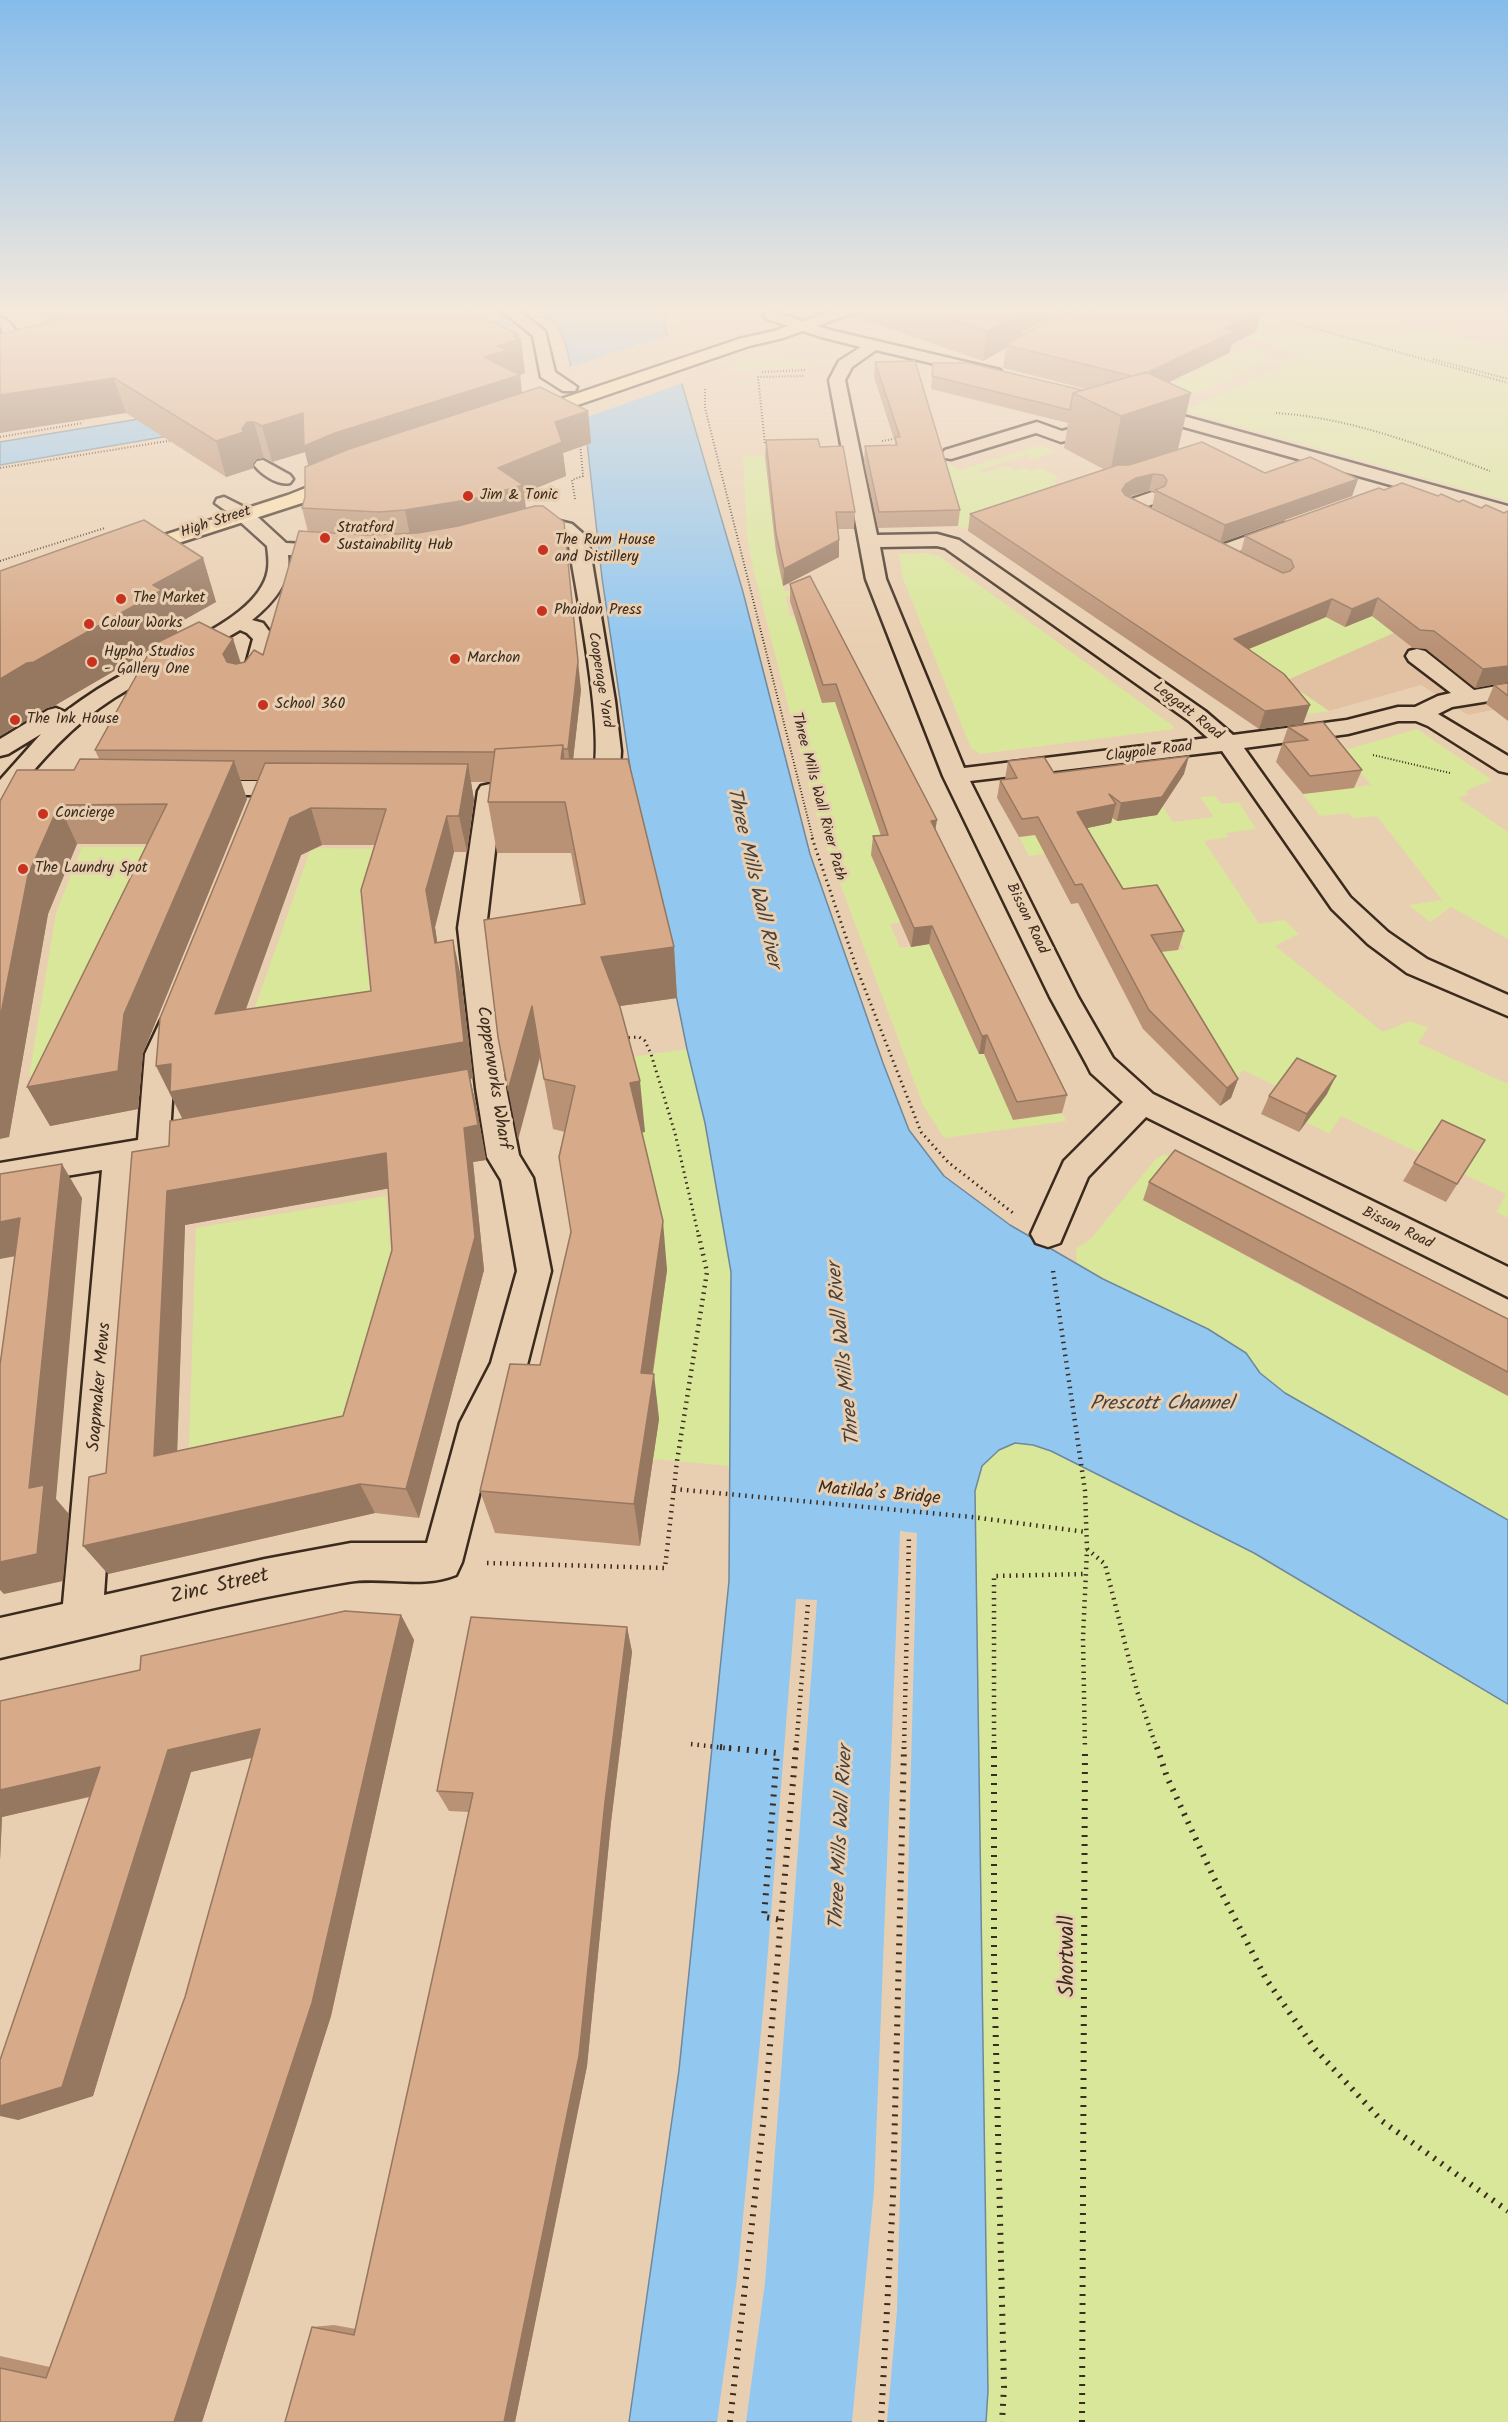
<!DOCTYPE html>
<meta charset="utf-8">
<style>
body{margin:0}
canvas{display:block;background:#e9cfb1}
</style>
<canvas width="1508" height="2422"></canvas>
<script>
const context = document.querySelector('canvas').getContext('2d');
context.lineJoin = 'round';
function fillPath(path, color) { context.fillStyle = color; context.fill(path, 'evenodd'); }
function trace(path, color, width, dash) { context.strokeStyle = color; context.lineWidth = width; context.lineCap = dash ? 'butt' : 'round'; context.setLineDash(dash || []); context.stroke(path); }
function drawText(font, color, halo, rows, align = 'center') {
  context.font = font + ' Kalam,sans-serif'; context.lineWidth = 6; context.setLineDash([]); context.textBaseline = 'middle'; context.strokeStyle = halo; context.fillStyle = color; for (const [text, x, y, turn = 0] of rows) {
    context.save(); context.translate(x, y); context.rotate((+turn || 0) * Math.PI / 180); context.textAlign = isNaN(turn) ? turn : align; if (halo) context.strokeText(text, 0, 0); context.fillText(text, 0, 0); context.restore();
  }
}
const built = new Path2D(`
 M1508 581V707L1468 715 1421 685 1329 711 1285 681Z`);
const green = new Path2D(`
 M672 308H682L680 322 695 327 669 335 664 322Z
 M1136 308H1348L1508 350V501L1185 411 1305 355Z
 M1241 348 1269 350 1273 357 1201 393 1167 387Z
 M758 357 810 364 812 367 724 371Z
 M1042 445 1054 452 1032 459 1025 455 979 470 984 473 1007 466 1015 471 1025 468 1031 471 1041 468 1059 478 1052 481 1279 637 1326 617 1345 627 1403 603 1414 624 1285 681 1329 711 1309 714 1002 518 965 528 952 526 926 452 960 470Z
 M743 456H765L771 502H794L773 527 775 545 800 544 777 549 778 565H804L781 573 785 591 810 590 811 595 786 596 790 617 816 616 843 725 868 797 918 920 890 924 900 948 950 941 932 950 979 1054 1008 1050 1013 1120 1062 1113 1066 1121 944 1138 923 1105 820 830 753 568 747 536Z
 M927 553 939 556 1173 726 1174 729 980 754 971 748 902 576 899 554Z
 M1417 729 1492 780 1465 791 1469 794 1458 798 1508 832V939L1451 907 1430 922 1409 905 1442 900 1377 816 1353 818 1348 813 1320 816 1303 794 1320 792 1348 779 1355 787 1371 785 1342 751Z
 M1215 796 1222 804 1239 802 1256 829 1225 833 1228 837 1204 841 1259 924 1284 920 1299 934 1275 946 1383 1032 1410 1021 1428 1028 1418 1043 1508 1084V1218L1496 1212 1506 1194 1341 1116 1329 1134 1306 1122 1326 1094 1280 1088 1243 1070 1230 1086 1147 954 1184 949 1171 926 1045 854 1029 856 1019 837 1048 834 1113 820 1107 811 1160 803 1173 822 1214 817 1200 797Z
 M82 847H172L69 1065 29 1076 56 913Z
 M311 848 390 849 361 926 375 1024 242 1044Z
 M687 1049 705 1123 731 1272V1466L653 1459 659 1419 646 1418 667 1271 635 1134 645 1131 625 1058Z
 M1163 1155 1177 1156 1258 1226 1240 1253 1410 1344 1427 1317 1449 1328 1433 1356 1508 1396V1520L1285 1393 1260 1373 1246 1353 1208 1329 1103 1279 1077 1264 1076 1248 1090 1240 1155 1160Z
 M386 1196 393 1281 349 1442 188 1476 196 1228Z
 M1015 1443 1033 1445 1051 1451 1254 1553 1508 1704V2422H986L988 2391 975 1491C983 1461 986 1456 1015 1443Z`);
const water = new Path2D(`
 M539 308H672L664 323 743 592 810 854 883 1063 909 1130 944 1176 1010 1225 1103 1279 1208 1329 1246 1353 1260 1373 1285 1393 1508 1520V1704L1254 1553 1051 1451 1033 1445 1015 1443 999 1450 982 1466 975 1491 988 2391 986 2422H629L679 2070 729 1581 731 1272 705 1123 687 1049 631 774 602 578 586 433C583 426 579 419 577 412 572 390 572 319 542 317 533 316 520 322 511 325L273 418 0 465V442L187 411 475 328Z`);
const pier = new Path2D(`
 M669 335 686 382 582 419 578 413 569 367Z
 M900 1531 917 1533 897 2311 887 2422H852L874 2190Z
 M796 1599 817 1600 765 2283 746 2422H717L737 2279 764 2001Z`);
const pathFar3 = new Path2D(`
 M1242 308 1508 383
 M1433 359 1508 379
 M762 372 806 370
 M705 389V408L813 839
 M1276 413C1352 418 1419 445 1490 471
 M0 437 83 423
 M882 441 898 438
 M770 444H765L758 377 805 376
 M0 468 174 440
 M575 499 572 480 583 476 580 443
 M0 561 105 528
 M1373 755 1450 773`);
const pathFar2 = new Path2D(`
 M812 838 857 969 921 1132 948 1162 1013 1213
 M623 1038 639 1037 645 1041 651 1054 675 1133 698 1233`);
const pathFar1 = new Path2D(`
 M1053 1271 1085 1491 1087 1549 1083 1638 1085 1749
 M674 1489 972 1517 1086 1532
 M1087 1549 1105 1564 1137 1691 1157 1749
 M487 1563 665 1568 677 1461 707 1272 698 1232
 M691 1744 734 1749
 M796 1749 808 1603
 M904 1749 909 1536
 M994 1749V1576L1086 1574`);
const path = new Path2D(`
 M720 1747 777 1753 764 1917 782 1920
 M994 1747V1963L1004 2387 1002 2422
 M1157 1747 1167 1777 1214 1878 1266 1979 1315 2049 1382 2121 1508 2211
 M730 2422 764 2115 796 1747
 M881 2422 893 2196 904 1747
 M1082 2422 1085 1747`);
const minor = new Path2D(`
 M499 308H515L545 331 555 372 577 387 575 391H563L541 377 533 336Z
 M1080 308H1097L1043 341 1038 343 1030 338Z
 M772 311 830 330 1000 370 1002 373 994 378 876 350 852 367 845 380 877 535 937 534 959 540 1205 711 1233 735 1347 720 1398 707H1415L1438 696 1451 693 1409 661 1406 656 1409 651 1417 649 1425 651 1474 690 1508 684V698L1452 707 1438 714 1508 756V773L1499 771 1428 726 1416 721H1398L1348 734 1244 748 1350 897 1388 932 1427 959 1508 995V1016L1407 973 1368 944 1332 909 1222 751 970 781 1078 997 1113 1058 1153 1094 1508 1267V1297L1146 1117 1088 1177 1060 1243 1048 1247 1036 1243 1031 1234 1064 1161 1123 1102 1091 1073 1087 1065 1050 997 943 776 866 579 829 380 839 361 861 347 821 337 767 319 764 316 767 313ZM937 546 945 548 1189 721 1208 738 964 768 886 579 880 547Z
 M0 317C13 321 23 341 26 353L24 356 18 358 10 353C7 336 0 337 0 317Z
 M1140 404 1508 506V518L1134 413 1132 409 1134 405Z
 M1109 418 1115 419 1118 423 1115 427 1061 442 1036 433 951 459 945 458 942 454 945 450 1037 422 1062 431Z
 M263 460 290 475 293 479 290 483C278 486 262 475 254 465L257 461Z
 M1152 492 1159 494 1161 498 1159 502 1145 507 1166 518 1169 522 1166 526H1152L1123 510 1121 506 1123 502Z
 M224 497 250 510 286 543 339 546 346 548 349 552 346 556 339 558 288 555C292 582 272 604 252 620L263 623 275 639 267 669 253 689 245 691 237 689 234 684 245 668 253 639 247 633 240 630C199 655 154 672 114 698 72 725 39 762 9 801L0 803V780L41 734 8 754 0 756V739L48 710 56 708 65 712C86 696 108 682 131 670 169 650 241 624 262 586 270 572 269 561 267 546L236 518 215 503 217 499Z
 M551 519 572 524 588 538 615 701 621 751 620 768 611 786 581 794 572 792 569 787 572 782 592 776C607 744 575 584 568 540L555 531 520 536 513 534 510 530 513 526Z
 M1284 523 1291 525 1294 529 1291 533 1220 558 1213 556 1210 552 1213 548Z
 M197 781H298L307 783 310 788 307 793 298 795H197L188 793 185 788 188 783Z
 M490 784 499 786 502 791 486 928 506 1088 519 1155 533 1178 551 1271 527 1365 497 1424 462 1562 456 1575C422 1589 383 1576 348 1582 231 1601 115 1632 0 1658V1618L63 1604 102 1170 0 1187V1163L138 1140 145 1054 161 1020 171 1017 181 1020 186 1027 175 1054 170 1134 176 1133 187 1137 192 1145 187 1153 134 1164 104 1595 265 1559 351 1543H427L460 1423 491 1363 517 1271 501 1180 487 1157 476 1088 458 928 478 791 481 786Z`);
const major = new Path2D(`
 M841 308H861L859 311 783 338 749 346 534 420H522L519 416 522 412 739 339 774 331Z
 M346 472 352 474 355 478 352 482 302 503 135 557H121L118 553 121 549 288 495Z`);
const wall = new Path2D(`
 M38 308H460L518 334 525 373 520 375 522 393 588 411 591 443 563 453 566 476 524 493 526 508 581 690 573 759 674 947 677 998 620 1006 645 1132H642L667 1270 653 1374 659 1419 640 1546 495 1533 480 1491 540 1365 571 1232 565 1132 553 1129 540 1057 518 1140 581 905 571 853H497L488 802 490 782H471L474 800 467 852H454L435 927 437 942 461 977 473 1078 470 1079 476 1104 486 1160 473 1162 484 1270 419 1518 375 1513 108 1574 106 1473 169 1146 183 1119 175 1102H174L258 780H240L247 799 143 1053 138 1109 50 1126 148 844H77L48 914 9 1137 0 801 99 759 95 750 151 649 54 706 47 708 0 736V571L203 558 216 602 175 625 177 633 233 639 241 663 245 662 263 655 308 532 302 508 305 497 308 465 305 452 272 462 264 458 257 459 253 464 254 468 226 477 126 413 42 317ZM322 845H375L371 991 245 1010 301 855ZM388 1188 392 1250 343 1416 177 1451 185 1225Z
 M709 308H742L724 313Z
 M854 308H1068L1022 332V336L1261 311 1256 332 1232 344 1229 353 1168 383 1178 449 1142 461 1265 473 1358 479 1352 496 1221 542 1241 552 1245 536 1384 490 1438 496 1504 513 1508 511V682L1475 688 1426 649 1413 648 1372 616 1345 627 1326 617 1249 649 1303 724 1259 729 968 531 970 514 1105 470 1064 448 1068 423 931 389 933 363 1082 390 1087 389 1003 368 1006 348 983 361 853 316ZM1149 491 1155 492 1152 507 1191 527 1129 497Z
 M875 362 960 510 958 526 878 528 864 462 865 446 895 445V442L874 377Z
 M766 440 820 447 855 512 854 529H838L839 540V557L783 586 776 552 765 456Z
 M790 584 935 830 1067 1095 1062 1113 1013 1120 984 1054H979L929 944 911 947 871 855 873 836H881L835 702 822 703 790 601Z
 M1508 683V721L1486 704 1494 685Z
 M1288 727 1362 770 1354 788 1303 794 1276 762Z
 M1008 761 1054 773 1184 774 1157 815 1117 821 1112 818 1111 823 1087 828 1123 889 1184 931 1178 950 1161 952 1238 1079 1231 1098 1220 1106 1143 1029 1078 903 1071 904 1035 835 1019 837 997 798 1000 780 1005 779Z
 M1327 1094 1299 1132 1261 1114 1269 1096Z
 M1485 1140 1446 1202 1403 1181 1414 1163Z
 M1149 1182 1508 1319V1396L1143 1200Z
 M401 1615 414 1640 331 2016 202 2422H0V2356L50 2367 185 1997 252 1758 191 1772 93 2096 18 2120 90 1797 2 1817 0 1860V1701Z
 M627 1627 632 1652 611 1822 587 2066 515 2422 312 2327 334 2325 356 2329 469 1812 449 1811 437 1791Z`);
const shadedWall = new Path2D(`
 M48 308H308L58 315 65 336H58Z
 M724 308H742L724 313Z
 M1019 308H1068L1022 332 1021 339 1006 345V348L983 361 987 331 1013 310Z
 M1261 311 1256 332 1232 344 1229 353 1131 400 1136 377 1224 328Z
 M518 334 519 340 521 339 525 373 520 375 524 410 313 483 305 452 272 462 262 426 484 357 497 346 513 336Z
 M114 378 126 413 0 433V395Z
 M1191 393 1178 449 1110 473 1121 416Z
 M588 411 591 443 563 453 566 476 524 493 527 519 412 545 405 510 498 468 555 422Z
 M247 422H254L264 458 257 459 253 464 254 468 226 477 216 441 242 429Z
 M1153 474 1149 491 1132 495 1123 501 1122 490 1126 484 1136 478Z
 M1358 479 1352 496 1220 543 1225 525Z
 M564 522 581 690 571 778 568 749Z
 M839 540V557L783 586 784 569Z
 M203 558 216 602 175 625 178 634 54 706 47 708 0 736V679L153 585Z
 M1378 598 1372 616 1345 627 1352 609Z
 M1332 599 1326 617 1229 657 1234 639Z
 M233 639 242 668 232 683 223 654Z
 M1508 666V682L1475 688 1483 669Z
 M1310 705 1303 724 1259 729 1265 711Z
 M563 745 569 796 561 759Z
 M1189 756 1184 774 1157 815 1117 821 1121 803Z
 M234 761 247 799 143 1053 138 1109 50 1126 27 1087 124 1014Z
 M468 764 474 800 467 852 459 816Z
 M1116 804 1111 823 1073 831 1077 812Z
 M59 805 77 844 48 914 9 1137 0 1139V1019L28 875Z
 M311 808 322 845 301 855 231 1051 215 1014 290 818Z
 M447 816 454 852 435 927 443 980 435 943 426 890Z
 M937 820 934 838 931 821Z
 M932 926 929 944 911 947 914 928Z
 M453 940 461 977 473 1078 470 1079 476 1104 486 1160 473 1162 484 1270 419 1518 406 1489 464 1128H187L156 1066 171 1064 464 1042Z
 M674 947 677 998 606 1008 601 957Z
 M532 1006 540 1057 518 1140 508 1090Z
 M987 1035 984 1054H979L982 1036Z
 M1336 1076 1327 1094 1299 1132 1307 1114Z
 M1238 1079 1231 1098 1220 1106 1227 1088Z
 M640 1081 645 1132 635 1134 630 1083Z
 M386 1153 397 1187 185 1225 176 1486 154 1456 167 1191Z
 M62 1164 82 1198 56 1499 69 1514 63 1581 4 1594 0 1590V1562L29 1488Z
 M20 1218 42 1251 0 1259V1222Z
 M663 1221 667 1270 646 1418 641 1373Z
 M654 1374 659 1419 640 1546 634 1504Z
 M360 1484 375 1513 108 1574 83 1546Z
 M401 1615 414 1640 331 2016 202 2422H174Z
 M627 1627 632 1652 611 1822 587 2066 515 2422H504L605 1802Z
 M260 1729 280 1751 191 1772 93 2096 18 2120 0 2116V2106L168 1750Z
 M100 1767 126 1788 2 1817 0 1860V1790Z`);
const building = new Path2D(`
 M127 308H460L518 334 513 336 521 339 497 346 507 350 484 357 520 375 335 433 304 446 303 413 262 426 254 422H247L242 429 244 432 216 441 114 378 0 395V334L61 319 58 315Z
 M914 308H1019L1013 310H1025L987 331Z
 M1261 311 1224 328 1235 331 1146 373 1132 376 1006 345 1055 316Z
 M915 361 960 510 879 512 865 446 897 445 895 437H900L875 362Z
 M933 363H968L1082 390 1073 393 1070 410 932 376Z
 M1146 372 1191 393 1121 416 1073 393Z
 M540 387 588 411 555 422 562 442 498 468 523 485 473 499 405 510 379 512 302 508 305 497V467L349 449Z
 M818 439 820 447 843 446 855 512H836L839 540 784 569 776 534 766 440Z
 M1202 442 1265 473 1310 457 1358 479 1225 525 1155 490 1165 486 1167 480 1163 475 1153 474 1136 478 1126 484 1122 490 1125 495 1283 573 1290 571 1294 567 1291 560 1245 536 1379 488 1384 490 1402 483 1438 496 1441 494 1459 502 1463 500 1481 508 1486 505 1504 513 1508 511V666L1483 669 1434 631 1420 630 1378 598 1352 609 1332 599 1234 639 1284 674 1310 705 1265 711 970 514 1118 465H1129Z
 M535 506H543L564 522 578 661 568 749H563V745L495 749 494 752H485L95 750 154 644 199 622 233 639 223 654 227 662 236 664 245 662 254 650 263 655 299 531 367 535 418 533 458 526Z
 M144 520 203 558 153 585 162 590 34 662 27 663 0 679V571Z
 M810 576 937 820 931 821 1067 1095 1017 1102 987 1035 982 1036 932 926 914 928 873 836 888 835 836 684 823 685 790 584Z
 M1508 683V696L1494 685Z
 M1323 722 1362 770 1310 776 1283 743 1308 740 1288 727Z
 M563 745 561 759H628L674 947 601 957 620 1007 640 1081 630 1083 663 1221 641 1373 654 1374 634 1504 480 1491 510 1364 540 1365 571 1232 559 1157 575 1086 544 1079 532 1006 508 1090 498 1037 484 920 585 904 565 802H488L495 749Z
 M1189 756 1162 797 1121 803 1109 794 1116 804 1077 812 1123 889 1157 885 1184 931 1151 935 1238 1079 1227 1088 1149 1010 1082 884 1075 885 1038 817 1022 819 1000 780 1017 778 1008 761 1044 757 1054 773Z
 M80 759 234 761 124 1014 118 1071 27 1087 167 804 59 805 28 875 0 1019V801L17 770H74Z
 M265 763 468 764 459 816H447L426 890 435 943 453 940 464 1042 170 1092 171 1064 156 1066 160 1018ZM311 808 386 809 361 890 371 991 215 1014 290 818Z
 M1297 1058 1336 1076 1307 1114 1269 1096Z
 M468 1069 478 1125 464 1128 475 1237 406 1489 360 1484 83 1546 89 1477 106 1473 132 1152 169 1146 170 1121ZM386 1153 392 1250 343 1416 154 1456 167 1191Z
 M1442 1120 1485 1140 1457 1184 1414 1163Z
 M1175 1150 1508 1319V1372L1149 1182Z
 M62 1164 29 1488 44 1485 37 1554 0 1562V1365L20 1218 0 1222V1174Z
 M345 1611 401 1615 312 2003 174 2422H0V2368L46 2378 185 1997 260 1729 168 1750 62 2087 0 2106V2060L100 1767 0 1790V1701L140 1670 141 1656Z
 M471 1617 627 1627 605 1802 579 2056 504 2422H285L312 2327 354 2335 473 1793 437 1791Z`);
const markers = [
 [468,496,6,"#c8321e"],
 [325,538,6,"#c8321e"],
 [543,550,6,"#c8321e"],
 [121,599,6,"#c8321e"],
 [542,611,6,"#c8321e"],
 [89,624,6,"#c8321e"],
 [455,659,6,"#c8321e"],
 [92,662,6,"#c8321e"],
 [263,705,6,"#c8321e"],
 [15,720,6,"#c8321e"],
 [43,814,6,"#c8321e"],
 [23,869,6,"#c8321e"]
];
const farPoinames = [
 ["Jim & Tonic",480,496],
 ["Stratford",337,529],
 ["Sustainability Hub",337,546],
 ["The Rum House",555,541],
 ["and Distillery",555,558],
 ["The Market",133,599],
 ["Phaidon Press",554,611],
 ["Colour Works",101,624],
 ["Hypha Studios",104,653],
 ["- Gallery One",104,670],
 ["Marchon",467,659],
 ["School 360",275,705],
 ["The Ink House",27,720],
 ["Concierge",55,814],
 ["The Laundry Spot",35,869]
];
const farStreetnames = [
 ["High Street",216,523,-18],
 ["Cooperage Yard",599,680,81],
 ["Leggatt Road",1187,712,38],
 ["Claypole Road",1149,753,-7],
 ["Three Mills Wall River Path",817,797,75],
 ["Bisson Road",1026,919,64],
 ["Bisson Road",1397,1229,26]
];
const streetNames = [
 ["Copperworks Wharf",492,1078,81],
 ["Soapmaker Mews",101,1387,-85],
 ["Matilda’s Bridge",879,1495,5]
];
const waterNames = [
 ["Three Mills Wall River",752,878,77],
 ["Three Mills Wall River",846,1354,-96],
 ["Prescott Channel",1162,1406],
 ["Three Mills Wall River",843,1838,-87]
];
const nearStreetnames = [
 ["Zinc Street",220,1588,-13],
 ["Shortwall",1069,1956,-90]
];
fillPath(built, '#e1c1a2');
fillPath(green, '#d8e79a');
fillPath(water, '#92c7f0');
trace(water, '#6f889c', 1.5);
fillPath(pier, '#e9cfb1');
trace(minor, '#3b2a1e', 5);
trace(major, '#3b2a1e', 5);
trace(pathFar3, '#3b2a1e', 2, [1, 2]);
trace(pathFar2, '#3b2a1e', 3, [1.5, 4]);
trace(pathFar1, '#3b2a1e', 4.5, [1.5, 5]);
trace(path, '#3b2a1e', 6, [2, 7]);
fillPath(minor, '#e9cfb1');
fillPath(major, '#f9deab');
fillPath(wall, '#b99276');
fillPath(shadedWall, '#967760');
fillPath(building, '#d7aa89');
trace(building, '#967760', 1.5);
const sky = context.createLinearGradient(0, 0, 0, 647);
sky.addColorStop(0, '#85bceb');
sky.addColorStop(0.48, '#f5e9dc');
sky.addColorStop(1, '#f5e9dc00');
context.fillStyle = sky;
context.fillRect(0, 0, 1508, 647);
for (const [x, y, r, color] of markers) { const dot = new Path2D(); dot.arc(x, y, r, 0, 2 * Math.PI); context.fillStyle = color; context.fill(dot); trace(dot, '#e9cfb1', 2); }
drawText('15px', '#3b2a1e', '#e9cfb1', farPoinames, 'left');
drawText('15px', '#3b2a1e', '#e9cfb1', farStreetnames);
drawText('18px', '#3b2a1e', '#e9cfb1', streetNames);
drawText('italic 20px', '#48423e', '#e9cfb1', waterNames);
drawText('21px', '#3b2a1e', '#e9cfb1', nearStreetnames);
</script>
